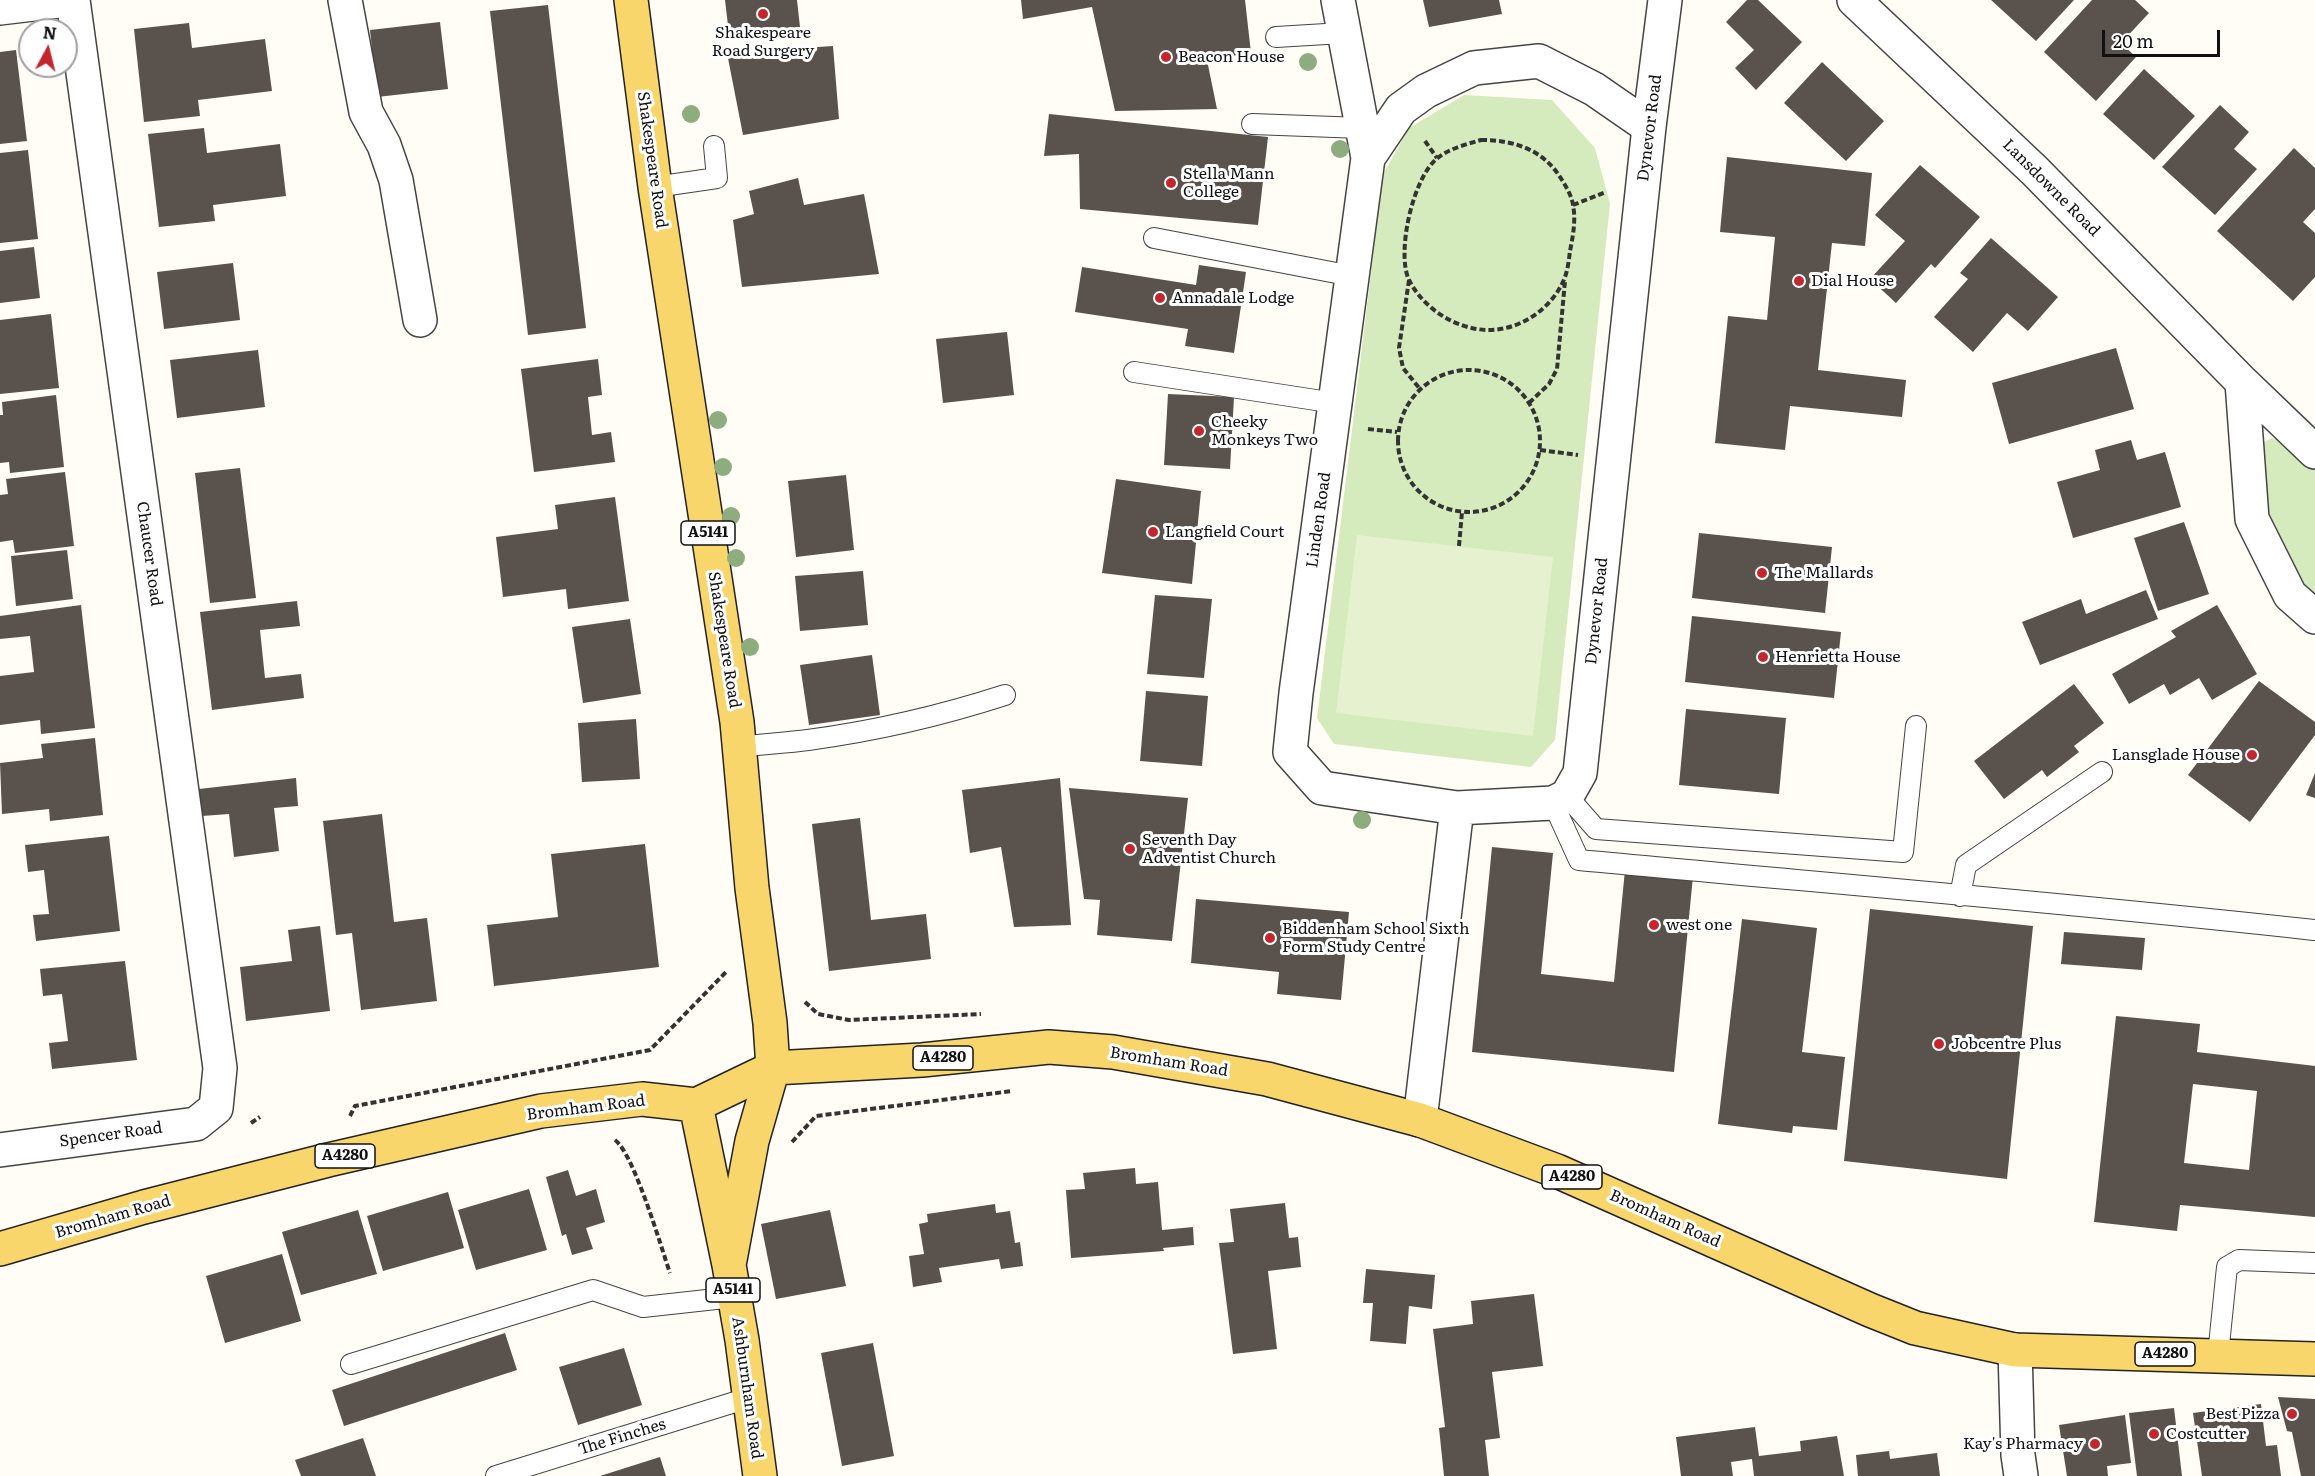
<!DOCTYPE html>
<style>
body{margin:0}
#map{position:relative;width:2315px;height:1476px;overflow:hidden;background:#fffdf5;font-family:Literata,serif}
canvas{display:block}
.north{position:absolute;left:18px;top:18px;width:60px;height:60px;box-sizing:border-box;background:#fff;border:2px solid #a0a0a0;border-radius:50%;rotate:7deg;font-size:16px;font-weight:700;line-height:24px;text-align:center;color:#111}
.north::after{content:'';display:block;margin:auto;width:21px;height:27px;background:#c4262e;clip-path:polygon(50% 0,100% 100%,50% 72%,0 100%)}
.scale{position:absolute;left:2102px;top:30px;width:118px;height:27px;box-sizing:border-box;border:3px solid #111;border-top:0;padding-left:8px;font-size:18px;line-height:21px;white-space:nowrap;color:#111;-webkit-text-stroke:4px #fff;paint-order:stroke}
</style>
<div id="map">
<canvas width="2315" height="1476"></canvas>
<div class="north">N</div>
<div class="scale">20 m</div>
</div>
<script>
const context = document.querySelector('canvas').getContext('2d');
context.lineJoin = 'round';
function fillPath(path, color) { context.fillStyle = color; context.fill(path, 'evenodd'); }
function trace(path, color, width, dash) { context.strokeStyle = color; context.lineWidth = width; context.lineCap = dash ? 'butt' : 'round'; context.setLineDash(dash || []); context.stroke(path); }
function drawText(font, color, halo, rows, align = 'center') {
  context.font = font + ' Literata,serif'; context.lineWidth = 6; context.setLineDash([]); context.textBaseline = 'middle'; context.strokeStyle = halo; context.fillStyle = color; for (const [text, x, y, turn = 0] of rows) {
    context.save(); context.translate(x, y); context.rotate((+turn || 0) * Math.PI / 180); context.textAlign = isNaN(turn) ? turn : align; if (halo) context.strokeText(text, 0, 0); context.fillText(text, 0, 0); context.restore();
  }
}
const green = new Path2D(`
 M1464 95 1552 100 1595 148 1610 204 1555 740 1531 767 1334 744 1317 718 1383 174 1409 128Z
 M2272 438 2291 444 2315 468V604L2275 542 2264 497 2258 449 2264 442Z`);
const pitch = new Path2D(`
 M1357 535 1553 557 1533 736 1336 713Z`);
const building = new Path2D(`
 M725 0H797L800 27 729 34Z
 M1021 0H1245L1251 53 1207 60 1217 109 1115 111 1092 7 1023 19Z
 M1423 0H1499L1502 14 1429 27Z
 M1747 0H1758L1802 42 1756 90 1735 68 1754 50 1726 22Z
 M1991 0H2074L2036 41Z
 M2092 0H2135L2149 13 2121 43 2136 57 2096 101 2044 52Z
 M548 5 586 328 528 335 490 11Z
 M440 22 448 89 377 97 370 30Z
 M189 23 192 48 265 39 272 91 198 100 200 116 144 122 134 29Z
 M833 46 839 119 743 135 727 53Z
 M16 50 27 141 0 144V52Z
 M1822 62 1884 121 1846 161 1784 103Z
 M2144 69 2195 116 2154 160 2103 114Z
 M2220 105 2249 132 2234 149 2257 169 2215 215 2162 167Z
 M1049 114 1268 137 1258 225 1080 209 1079 154 1044 156Z
 M204 128 207 153 280 144 286 196 213 205 215 221 159 227 148 134Z
 M2294 148 2315 168V209L2303 222 2315 233V277L2293 301 2217 231Z
 M28 150 38 239 0 243V153Z
 M1727 157 1872 173 1865 246 1832 243 1818 370 1906 380 1902 417 1790 406 1785 450 1715 443 1728 316 1767 320 1775 237 1720 232Z
 M1920 165 1980 217 1935 268 1931 264 1896 303 1870 279 1905 241 1875 215Z
 M798 178 804 205 864 194 879 274 742 287 733 220 754 214 749 191Z
 M1991 238 2058 297 2028 331 2007 313 1973 352 1934 317 1968 279 1960 273Z
 M34 247 40 298 0 303V251Z
 M233 263 240 320 164 329 157 272Z
 M1199 265 1246 272 1234 353 1185 346 1188 329 1075 312 1082 267 1196 285Z
 M51 314 59 388 0 394V320Z
 M1007 332 1014 395 943 403 936 339Z
 M2116 348 2134 409 2009 444 1992 383Z
 M258 350 265 407 177 418 170 360Z
 M598 359 602 395 588 397 592 435 611 432 615 462 534 472 521 369Z
 M1168 394 1234 397 1230 469 1164 465Z
 M56 395 64 467 10 473 9 462 0 463V415H3L2 402Z
 M2131 440 2137 460 2165 452 2181 507 2073 538 2057 482 2100 470 2095 450Z
 M240 468 256 598 210 603 195 473Z
 M65 472 74 546 15 553 13 540 0 542V495L8 494 6 479Z
 M846 475 854 550 796 557 788 481Z
 M1116 479 1201 491 1192 584 1102 573Z
 M615 497 629 601 568 609 566 589 503 597 496 537 558 529 555 505Z
 M2184 522 2209 594 2158 611 2134 538Z
 M1699 533 1832 547 1825 613 1692 598Z
 M67 550 73 599 16 606 11 556Z
 M863 571 868 625 800 631 795 576Z
 M2146 590 2158 619 2040 665 2022 622 2081 599 2086 614Z
 M1155 595 1212 599 1204 678 1147 674Z
 M297 601 300 626 260 630 265 678 301 674 304 698 212 710 200 612Z
 M81 605 95 728 41 734 40 720 0 725V676L34 672 30 636 0 639V616Z
 M2217 605 2257 674 2212 700 2199 678 2170 695 2164 684 2129 704 2112 674 2176 637 2171 631Z
 M1692 616 1841 632 1834 698 1685 682Z
 M630 619 641 694 583 703 572 627Z
 M872 655 880 715 809 725 800 665Z
 M2259 681 2315 722V735L2250 822 2188 775Z
 M2074 684 2104 723 2074 746 2079 752 2047 777 2042 770 2004 799 1974 761Z
 M1146 691 1208 696 1202 766 1140 761Z
 M1686 709 1786 718 1779 794 1679 785Z
 M636 719 640 779 582 782 578 723Z
 M95 738 103 815 50 821 49 809 2 814 0 763 43 758 41 744Z
 M2315 773V798L2306 795Z
 M296 778 298 806 274 808 279 851 234 857 229 814 202 816 199 789Z
 M1060 778 1071 925 1014 927 1001 847 970 853 962 790Z
 M1069 788 1188 798 1172 941 1097 935 1100 900 1084 899Z
 M382 814 394 922 427 918 437 1001 361 1010 352 933 336 935 323 821Z
 M860 818 871 920 926 914 931 959 829 971 812 824Z
 M109 836 120 931 36 941 33 915 49 914 44 870 28 872 25 845Z
 M645 844 659 967 494 986 487 925 558 917 551 854Z
 M1492 847 1553 853 1541 974 1614 982 1625 870 1693 876 1674 1072 1472 1052Z
 M1196 899 1349 912 1341 1000 1277 994 1279 972 1191 963Z
 M1870 909 2033 926 2007 1179 1844 1161Z
 M1742 919 1817 928 1802 1052 1845 1057 1837 1130 1793 1126 1792 1133 1718 1124Z
 M320 926 330 1011 246 1021 240 967 292 961 288 930Z
 M2064 932 2145 938 2142 970 2061 964Z
 M125 961 137 1060 52 1069 49 1043 68 1041 62 994 43 996 40 969Z
 M2116 1016 2200 1024 2197 1052 2315 1066V1217L2180 1205 2177 1231 2094 1222ZM2193 1084 2257 1091 2249 1170 2184 1163Z
 M1135 1168 1136 1184 1158 1182 1162 1230 1193 1227 1194 1245 1163 1248 1164 1251 1071 1258 1066 1190 1085 1189 1083 1173Z
 M568 1170 576 1196 596 1189 605 1222 586 1228 593 1249 572 1255 566 1234 562 1236 546 1177Z
 M529 1189 547 1250 476 1270 458 1210Z
 M448 1192 464 1248 383 1271 367 1216Z
 M1285 1203 1289 1238 1298 1237 1301 1267 1268 1271 1277 1349 1233 1354 1219 1243 1234 1242 1230 1209Z
 M995 1204 996 1213 1010 1211 1015 1243 1020 1242 1023 1266 1001 1269 999 1259 939 1268 942 1282 913 1287 909 1256 924 1254 919 1224 928 1222 927 1214Z
 M358 1210 377 1274 301 1295 282 1232Z
 M830 1210 846 1286 776 1299 761 1224Z
 M282 1254 301 1321 225 1343 206 1276Z
 M1366 1269 1435 1275 1432 1309 1409 1306 1406 1344 1370 1341 1373 1303H1363Z
 M1534 1294 1543 1366 1492 1372 1500 1438 1485 1440 1489 1476H1444L1439 1428 1445 1427 1433 1329 1473 1324 1471 1301Z
 M505 1333 517 1370 344 1426 332 1390Z
 M873 1343 894 1456 842 1466 821 1353Z
 M624 1348 642 1405 578 1425 559 1367Z
 M2278 1397 2315 1399V1476H2301L2292 1432 2287 1431Z
 M2261 1404 2266 1446 2277 1445 2281 1476H2202L2193 1413Z
 M2174 1408 2182 1476H2137L2129 1413Z
 M2125 1415 2131 1463 2107 1466 2108 1476H2067L2059 1425Z
 M1755 1427 1759 1456 1801 1451 1800 1441 1837 1436 1844 1476H1754L1752 1459 1731 1462 1733 1476H1681L1676 1437Z
 M363 1438 376 1476H301L295 1460Z
 M1889 1451 1890 1459 1937 1453 1940 1476H1858L1856 1455Z
 M660 1457 666 1476H600Z`);
const path = new Path2D(`
 M1481 140C1515 140 1544 150 1562 180 1567 188 1572 197 1573 205 1576 220 1573 236 1570 251 1569 259 1568 269 1565 277 1555 304 1528 325 1500 329 1465 335 1425 312 1409 280 1396 253 1413 175 1439 157 1451 148 1467 144 1481 140Z
 M1425 141 1437 158
 M1573 205 1606 192
 M1409 280 1399 348 1403 368 1420 389
 M1398 441a71 71 0 1 1 142 0a71 71 0 1 1-142 0Z
 M1529 403 1549 384 1557 369 1565 281
 M1368 429 1397 432
 M1540 450 1578 455
 M1459 546 1462 512
 M805 1002 818 1014 849 1020 981 1014
 M350 1116 355 1106 650 1050 726 972
 M251 1123 260 1117
 M615 1140C634 1154 661 1247 670 1273
 M792 1142 816 1116 1012 1091`);
const lane = new Path2D(`
 M1276 37 1343 33
 M1252 124 1362 128
 M655 187 717 178 714 146
 M1154 238 1352 276
 M1134 372 1335 403
 M739 747C762 744 785 743 808 740 875 731 940 716 1005 695
 M1567 796 1596 829 1903 852 1916 726
 M1553 803 1579 860C1824 883 2069 903 2314 930
 M1960 896 1966 865 2102 772
 M2218 1355 2227 1267 2239 1260 2315 1263
 M351 1364 593 1290 643 1307 734 1297
 M496 1476 748 1398`);
const street = new Path2D(`
 M345 0 366 112 384 145 396 180 420 320
 M1338 0 1368 158 1296 693 1290 752 1322 788 1457 808 1553 803 1567 796 1580 773 1649 127 1665 0
 M1854 0 2035 171 2242 382 2315 452
 M0 8 67 0
 M1368 158 1401 109 1426 91 1474 68 1539 61 1594 89 1649 127
 M2242 382 2252 519 2290 595 2315 617
 M1420 1120 1457 808
 M0 1150 196 1124 216 1108 220 1068 73 0
 M2015 1350 2018 1455 2021 1476`);
const primary = new Path2D(`
 M631 0 655 187 737 722 752 888 770 1023 773 1068 752 1141 729 1265
 M696 1105 729 1265 742 1340 760 1476
 M0 1249 144 1207 328 1160 541 1111 642 1099 696 1105 773 1068 922 1060 1049 1047 1113 1052 1267 1079 1420 1120 1557 1171 1870 1310 1915 1328 2015 1350 2315 1359`);
const trees = [
 [1308,62],
 [691,114],
 [1340,149],
 [718,420],
 [723,467],
 [731,516],
 [736,558],
 [750,647],
 [1362,820]
];
const markers = [
 [763,14,6,"#c4262e"],
 [1166,57,6,"#c4262e"],
 [1171,183,6,"#c4262e"],
 [1799,281,6,"#c4262e"],
 [1160,298,6,"#c4262e"],
 [1199,431,6,"#c4262e"],
 [1153,532,6,"#c4262e"],
 [1762,573,6,"#c4262e"],
 [1763,657,6,"#c4262e"],
 [2252,755,6,"#c4262e"],
 [1130,849,6,"#c4262e"],
 [1654,925,6,"#c4262e"],
 [1270,938,6,"#c4262e"],
 [1939,1044,6,"#c4262e"],
 [2292,1414,6,"#c4262e"],
 [2154,1434,6,"#c4262e"],
 [2095,1444,6,"#c4262e"]
];
const shields = [
 [708,533,54],
 [943,1058,60],
 [345,1156,60],
 [1572,1177,60],
 [733,1290,54],
 [2165,1354,60]
];
const shieldNames = [
 ["A5141",708,533],
 ["A4280",943,1058],
 ["A4280",345,1156],
 ["A4280",1572,1177],
 ["A5141",733,1290],
 ["A4280",2165,1354]
];
const poiNames = [
 ["Shakespeare",763,33,"center"],
 ["Road Surgery",763,51,"center"],
 ["Beacon House",1178,57],
 ["Stella Mann",1183,174],
 ["College",1183,192],
 ["Dial House",1811,281],
 ["Annadale Lodge",1172,298],
 ["Cheeky",1211,422],
 ["Monkeys Two",1211,440],
 ["Langfield Court",1165,532],
 ["The Mallards",1774,573],
 ["Henrietta House",1775,657],
 ["Lansglade House",2240,755,"right"],
 ["Seventh Day",1142,840],
 ["Adventist Church",1142,858],
 ["west one",1666,925],
 ["Biddenham School Sixth",1282,929],
 ["Form Study Centre",1282,947],
 ["Jobcentre Plus",1951,1044],
 ["Best Pizza",2280,1414,"right"],
 ["Costcutter",2166,1434],
 ["Kay's Pharmacy",2083,1444,"right"]
];
const streetNames = [
 ["Dynevor Road",1650,128,-83],
 ["Shakespeare Road",652,160,82],
 ["Lansdowne Road",2051,188,45],
 ["Linden Road",1319,520,-82],
 ["Chaucer Road",149,554,82],
 ["Dynevor Road",1597,611,-84],
 ["Shakespeare Road",724,640,81],
 ["Bromham Road",1169,1062,9],
 ["Bromham Road",586,1108,-7],
 ["Spencer Road",111,1135,-8],
 ["Bromham Road",113,1217,-16],
 ["Bromham Road",1665,1219,24],
 ["Ashburnham Road",747,1388,82],
 ["The Finches",622,1437,-17]
];
fillPath(green, '#d5ebbd');
fillPath(pitch, '#e6f2cf');
fillPath(building, '#5a524d');
trace(lane, '#444', 22);
trace(street, '#444', 36);
trace(primary, '#222', 36);
trace(path, '#333', 4, [6, 3]);
trace(lane, '#fff', 20);
trace(street, '#fff', 33);
trace(primary, '#f9d66b', 33);
context.fillStyle = '#8dad7f';
for (const [x, y] of trees) { context.beginPath(); context.arc(x, y, 9, 0, 2 * Math.PI); context.fill(); }
for (const [x, y, r, color] of markers) { const dot = new Path2D(); dot.arc(x, y, r, 0, 2 * Math.PI); context.fillStyle = color; context.fill(dot); trace(dot, '#fff', 2); }
for (const [x, y, w] of shields) { const box = new Path2D(); box.roundRect(x - w / 2, y - 12, w, 24, 4.5); context.fillStyle = '#fff'; context.fill(box); trace(box, '#111', 1.5); }
drawText('bold 15px', '#111', null, shieldNames);
drawText('16px', '#111', '#fff', poiNames, 'left');
drawText('16px', '#111', '#fff', streetNames);
</script>
